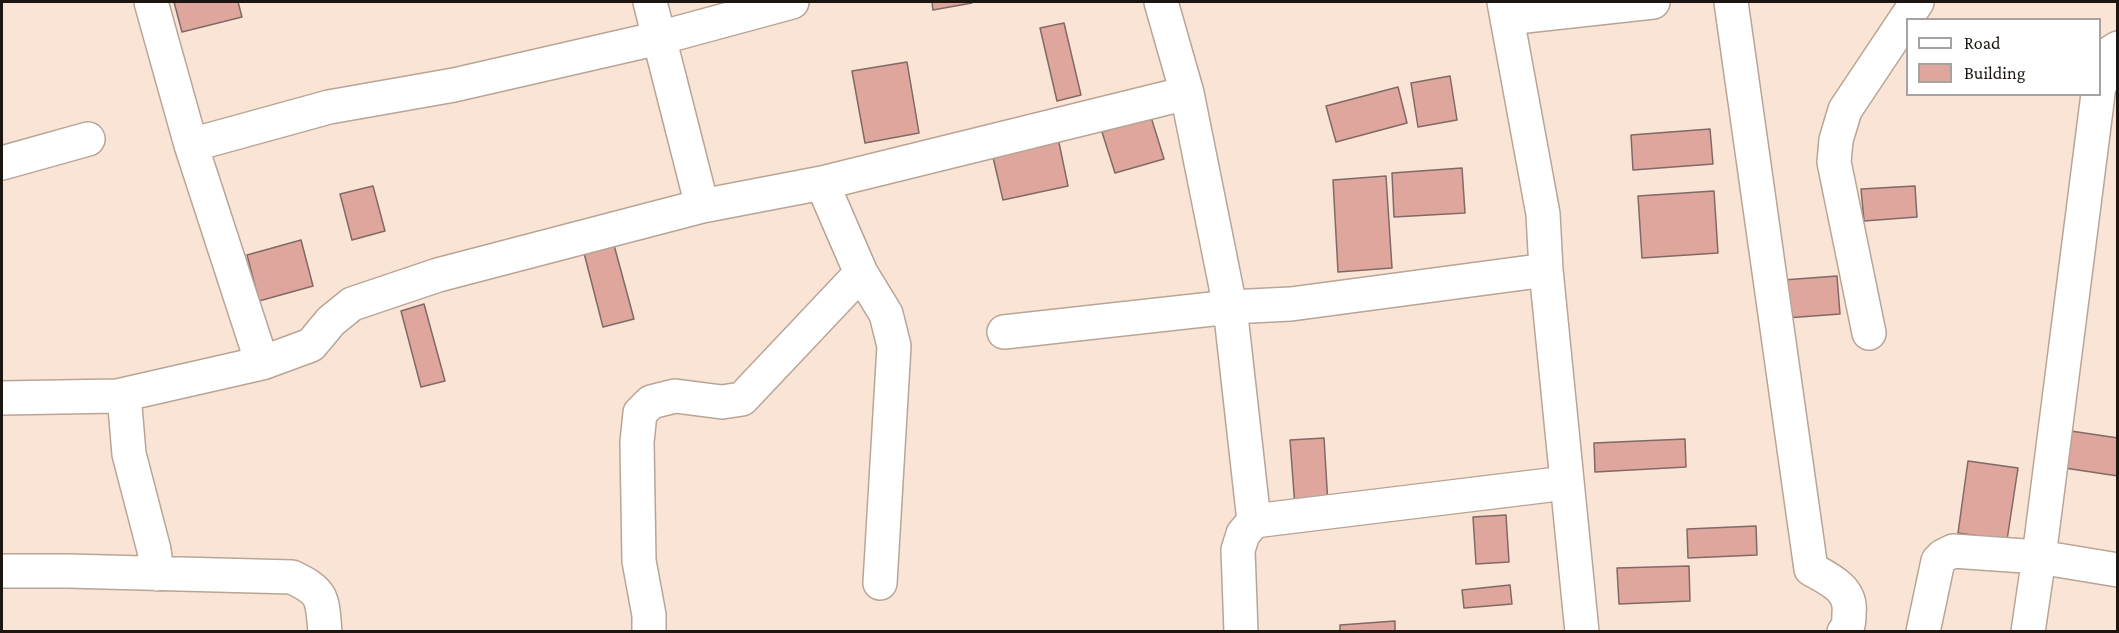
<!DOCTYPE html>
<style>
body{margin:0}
#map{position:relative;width:2119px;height:633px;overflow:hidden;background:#f9e4d5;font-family:"Crimson Pro",serif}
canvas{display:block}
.frame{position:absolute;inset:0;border:3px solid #1d1610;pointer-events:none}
.legend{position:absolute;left:1906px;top:18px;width:195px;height:78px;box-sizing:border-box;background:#fff;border:2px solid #a5a29f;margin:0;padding:8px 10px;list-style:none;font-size:18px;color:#1d1610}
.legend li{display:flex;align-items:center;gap:12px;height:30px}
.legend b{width:30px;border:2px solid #a5a29f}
</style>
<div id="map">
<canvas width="2119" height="633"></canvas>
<div class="frame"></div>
<ul class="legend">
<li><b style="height:8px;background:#fff"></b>Road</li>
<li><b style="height:16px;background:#dfa69e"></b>Building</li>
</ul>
</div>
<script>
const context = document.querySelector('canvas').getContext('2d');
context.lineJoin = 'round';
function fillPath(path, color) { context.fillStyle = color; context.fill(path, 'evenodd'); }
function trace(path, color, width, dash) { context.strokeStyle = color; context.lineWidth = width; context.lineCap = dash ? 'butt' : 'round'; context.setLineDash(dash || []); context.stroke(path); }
const building = new Path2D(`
 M174 2H238L242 17 182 32Z
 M932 2H972V3L933 10Z
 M1064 23 1081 95 1057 101 1040 28Z
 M907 62 919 133 865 143 852 71Z
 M1450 76 1457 120 1418 127 1411 83Z
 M1398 87 1407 123 1336 142 1326 106Z
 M1151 117 1164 159 1115 173 1102 132Z
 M1710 129 1713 164 1633 170 1631 135Z
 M1058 138 1068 186 1003 200 992 153Z
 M1462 168 1465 213 1394 217 1392 173Z
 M1386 176 1392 268 1338 272 1333 180Z
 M373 186 385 231 352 240 340 194Z
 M1915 186 1917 217 1864 221 1861 189Z
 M1714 191 1718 253 1642 258 1638 196Z
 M301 240 313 286 259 301 247 255Z
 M614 245 634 319 603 327 584 253Z
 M1837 276 1840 314 1786 318 1783 280Z
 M424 304 445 381 421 387 401 311Z
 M2064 430 2118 438V476L2058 467Z
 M1324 438 1328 505 1295 507 1290 440Z
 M1685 439 1686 467 1595 472 1594 443Z
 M1968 461 2018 468 2007 540 1958 533Z
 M1506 515 1509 562 1476 564 1473 517Z
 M1756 526 1757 555 1688 558 1687 529Z
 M1689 566 1690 601 1619 604 1617 568Z
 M1510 585 1512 604 1464 608 1462 590Z
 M1395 621V632H1340V625Z`);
const street = new Path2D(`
 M151 2 191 145 262 363
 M650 2 702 206
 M1504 2 1543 214 1546 270 1582 632
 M1731 2 1811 569C1829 579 1852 589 1849 613 1849 621 1849 626 1844 632
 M1507 18 1653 2
 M2100 85 2110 53 2118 48
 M1187 93 1230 307 1254 521
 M191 145 329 107 454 85 659 38 792 2
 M2 163 88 139
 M861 273 886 314 894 346 880 583
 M1004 332 1230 307 1291 304 1546 270
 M1869 333 1834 162 1836 140 1845 110 1917 2
 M124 395 129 454 154 550 157 574
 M2 398 117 396 262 363 311 345 331 321 352 304 438 275 702 206 822 183 1187 93 1161 2
 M2 571H68L292 577C324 592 322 598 325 632
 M649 632V615L639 561 637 442 640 413 651 402 675 396 722 402 742 399 861 273 822 183
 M1241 632 1238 550 1243 534 1254 521 1566 483
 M1923 632 1938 561 1943 556 1953 551 2039 557 2118 570
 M2028 632 2039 557 2098 94`);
fillPath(building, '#dfa69e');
trace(building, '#816966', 1.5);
trace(street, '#b9a596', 36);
trace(street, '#fff', 33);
</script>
